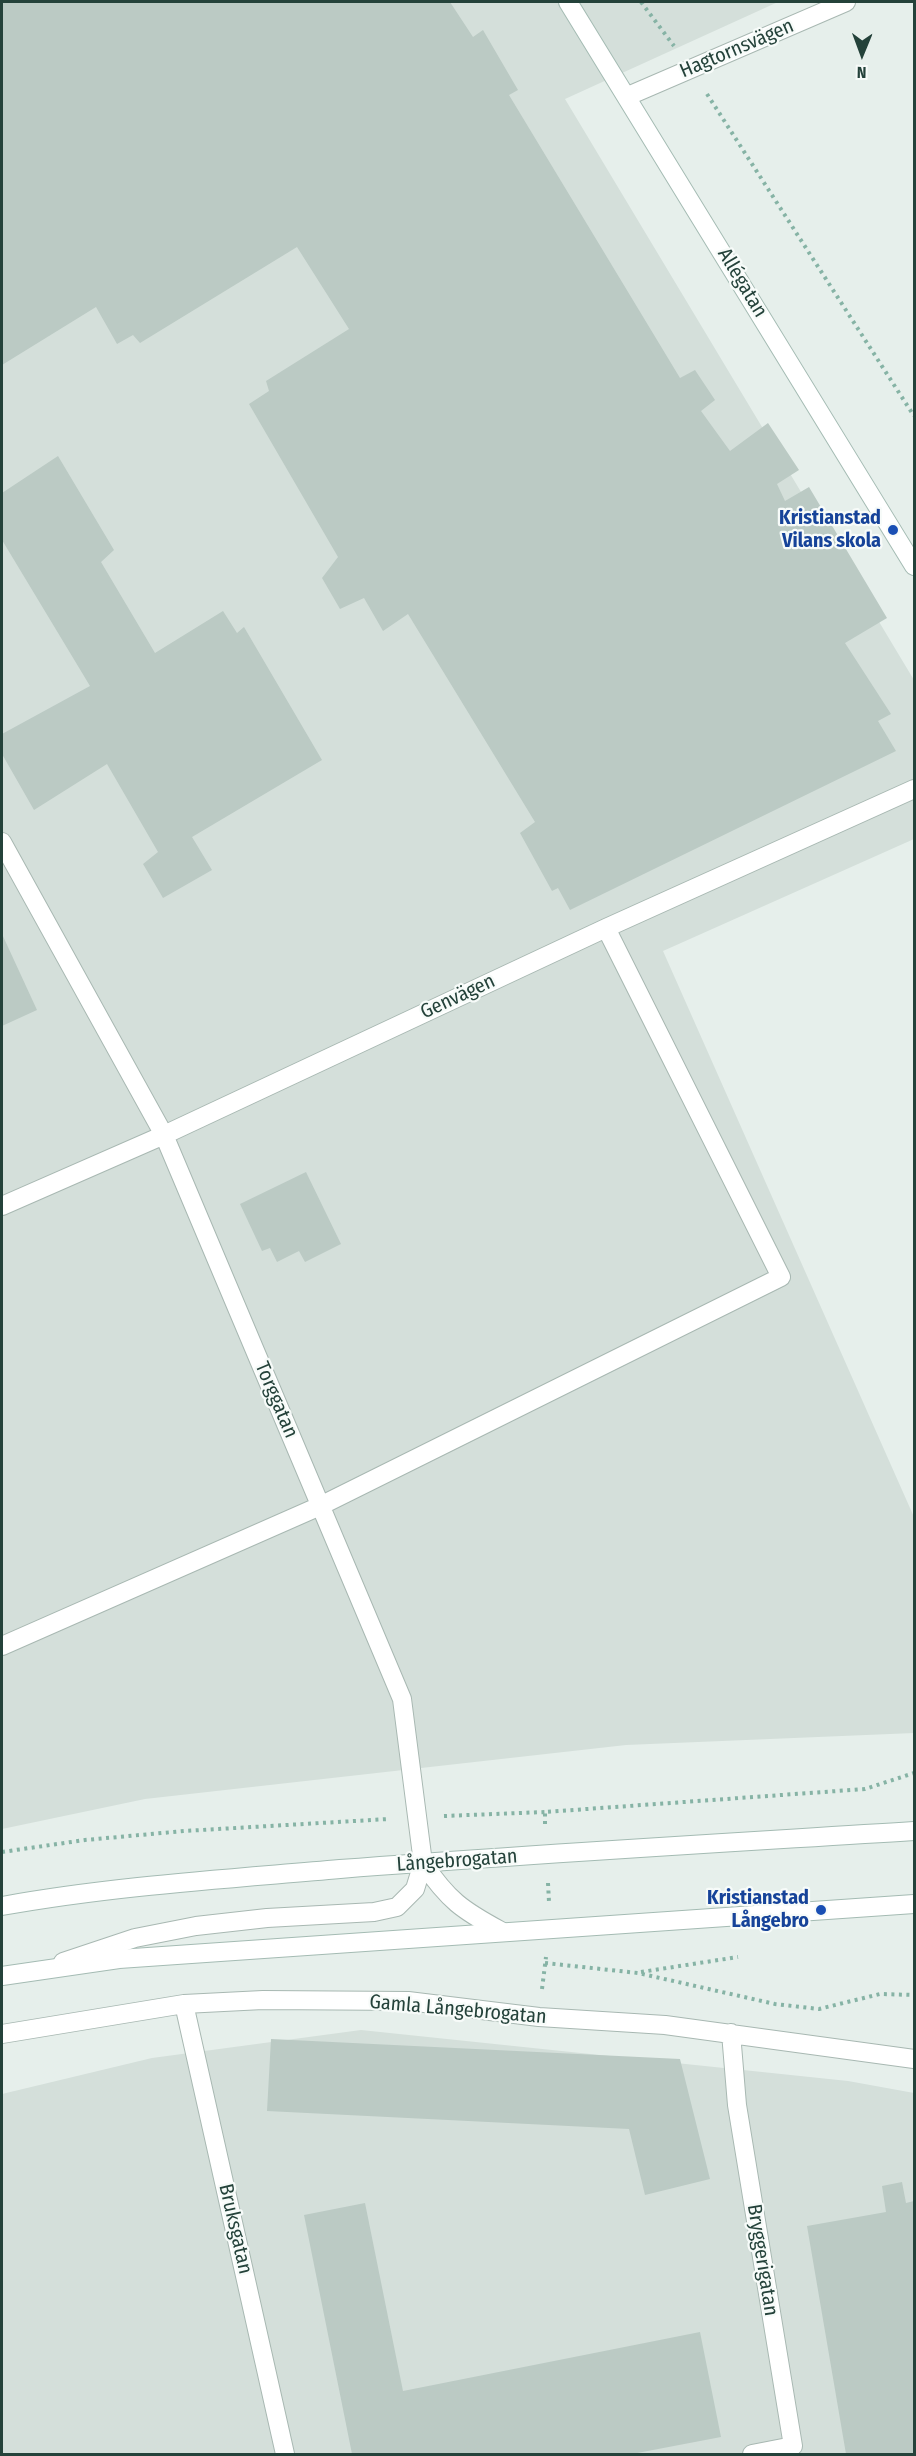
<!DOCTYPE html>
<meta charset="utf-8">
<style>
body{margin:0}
#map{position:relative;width:916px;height:2456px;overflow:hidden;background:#e6efeb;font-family:"Fira Sans Condensed",sans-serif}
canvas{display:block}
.frame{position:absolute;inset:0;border:3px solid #24423a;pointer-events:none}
.north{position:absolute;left:832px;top:24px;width:60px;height:60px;-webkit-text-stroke:4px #f7fbf9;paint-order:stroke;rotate:181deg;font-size:16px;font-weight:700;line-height:24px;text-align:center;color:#24423a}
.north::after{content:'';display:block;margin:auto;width:21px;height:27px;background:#24423a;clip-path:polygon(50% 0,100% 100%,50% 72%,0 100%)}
</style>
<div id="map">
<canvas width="916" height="2456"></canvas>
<div class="frame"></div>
<div class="north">N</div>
</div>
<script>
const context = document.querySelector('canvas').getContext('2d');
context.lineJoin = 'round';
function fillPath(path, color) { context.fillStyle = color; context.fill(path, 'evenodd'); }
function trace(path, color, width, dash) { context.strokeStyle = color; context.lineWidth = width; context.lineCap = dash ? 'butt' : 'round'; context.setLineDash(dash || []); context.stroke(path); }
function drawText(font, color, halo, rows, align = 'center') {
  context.font = font + ' "Fira Sans Condensed",sans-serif'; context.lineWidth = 4.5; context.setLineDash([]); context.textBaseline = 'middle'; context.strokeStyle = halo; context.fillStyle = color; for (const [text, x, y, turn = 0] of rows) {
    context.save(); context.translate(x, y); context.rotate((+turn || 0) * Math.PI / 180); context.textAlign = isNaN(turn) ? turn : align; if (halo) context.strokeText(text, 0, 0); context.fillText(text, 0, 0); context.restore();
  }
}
const built = new Path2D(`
 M2 2H778L565 99 914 680V839L663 951 914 1517V1733L626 1745 145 1799 2 1829Z
 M361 2030 848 2081 914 2093V2454H2V2094L152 2058Z`);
const building = new Path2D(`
 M2 2H450L473 37 483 30 518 90 509 95 680 378 695 370 715 400 701 411 730 451 768 423 799 470 777 484 785 501 809 487 887 618 845 643 891 714 878 721 896 751 570 910 558 888 552 891 520 833 535 822 408 614 383 631 364 598 340 609 322 578 338 557 249 404 269 391 266 381 349 329 297 247 140 343 133 335 117 344 96 307 2 365Z
 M58 456 114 550 101 562 155 653 223 611 237 633 244 627 322 760 192 837 212 870 163 898 143 864 158 852 107 764 34 810 2 754V734L90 686 2 540V493Z
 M2 934 37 1010 2 1026Z
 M306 1172 341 1244 305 1262 299 1251 277 1262 270 1248 262 1251 240 1204Z
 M271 2039 680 2059 710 2179 645 2195 629 2129 267 2111Z
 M902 2182 906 2203 914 2201V2454H846L807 2226 886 2212 882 2186Z
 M365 2203 403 2391 700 2332 721 2437 632 2454H352L304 2215Z`);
const path = new Path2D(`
 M641 2 674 46
 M707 94 914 416
 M444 1816 545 1812
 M545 1824V1812L865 1789 914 1773
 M2 1852 85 1840 184 1831 389 1819
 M548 1883 549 1902
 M545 1963 638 1973 775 2004 819 2009 880 1994 914 1995
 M641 1972 738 1957
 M542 1989 546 1957`);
const street = new Path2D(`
 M628 96 846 2
 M2 842 164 1135 402 1699 423 1863
 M2 1206 164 1135 606 928 914 789
 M2 1646 320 1506 781 1277 606 928
 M63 1962 135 1938 196 1926 267 1918 374 1912 397 1907 415 1889 423 1863C448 1900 462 1910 501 1931
 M184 2004 285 2454
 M731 2033 737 2105 793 2446 752 2454
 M2 2034 184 2004 263 2000 408 2001 539 2017 665 2025 914 2059`);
const secondary = new Path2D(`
 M568 2 914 566
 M2 1906C113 1886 227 1879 340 1869 531 1854 723 1843 914 1831
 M2 1976 119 1959 914 1904`);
const markers = [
 [893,530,6,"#1a4fb4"],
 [821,1910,6,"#1a4fb4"]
];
const streetNames = [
 ["Hagtornsvägen",737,49,-23],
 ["Allégatan",742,283,59],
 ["Genvägen",458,997,-25],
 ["Torggatan",276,1400,67],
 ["Långebrogatan",457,1861,-4],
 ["Gamla Långebrogatan",458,2010,5],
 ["Bruksgatan",235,2229,77],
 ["Bryggerigatan",762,2260,81]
];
const transitNames = [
 ["Kristianstad",881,518],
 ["Vilans skola",881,541],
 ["Kristianstad",809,1898],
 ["Långebro",809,1921]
];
fillPath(built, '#d4dfda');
fillPath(building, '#bbcac4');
trace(street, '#a8b8b2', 20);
trace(secondary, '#a4bbb3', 20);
trace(path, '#86b3a5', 4, [3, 4.5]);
trace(street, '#fff', 18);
trace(secondary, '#fff', 18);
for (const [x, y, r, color] of markers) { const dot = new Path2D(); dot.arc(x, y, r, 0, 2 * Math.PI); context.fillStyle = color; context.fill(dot); trace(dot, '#f7fbf9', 2); }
drawText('20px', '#24423a', '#f7fbf9', streetNames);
drawText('bold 20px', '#164399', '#f7fbf9', transitNames, 'right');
</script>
